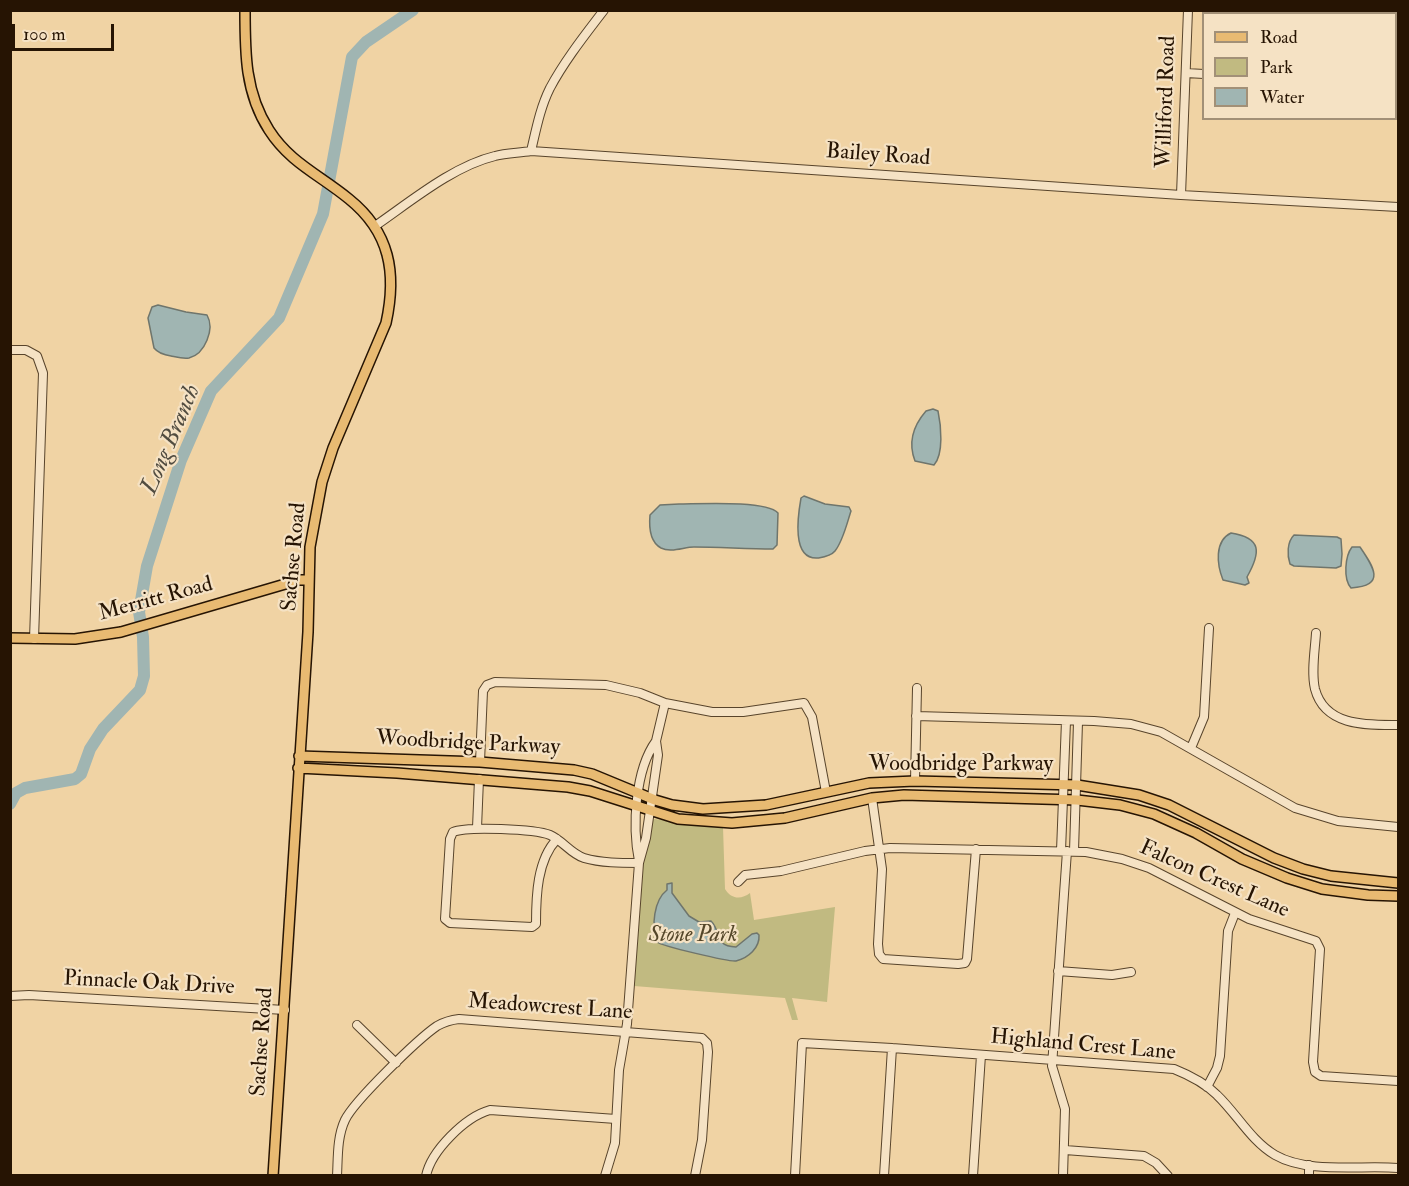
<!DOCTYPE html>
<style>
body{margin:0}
#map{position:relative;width:1409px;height:1186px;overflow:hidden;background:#f0d3a4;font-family:"IM FELL Double Pica",serif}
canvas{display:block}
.frame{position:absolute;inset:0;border:12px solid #261403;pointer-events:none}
.legend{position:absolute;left:1202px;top:12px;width:195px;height:108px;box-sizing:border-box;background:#f5e2c4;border:2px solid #a29077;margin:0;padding:8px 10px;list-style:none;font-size:18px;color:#261403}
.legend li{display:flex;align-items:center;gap:12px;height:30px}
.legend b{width:30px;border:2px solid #a29077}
.scale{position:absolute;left:12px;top:24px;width:102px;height:27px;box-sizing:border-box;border:3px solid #261403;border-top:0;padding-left:8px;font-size:18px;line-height:21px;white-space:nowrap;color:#261403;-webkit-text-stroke:4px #f5e2c4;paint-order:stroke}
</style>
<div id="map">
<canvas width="1409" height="1186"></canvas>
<div class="frame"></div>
<ul class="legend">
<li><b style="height:8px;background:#e8ba72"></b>Road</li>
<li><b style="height:16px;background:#c1ba81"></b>Park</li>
<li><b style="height:16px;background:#a0b5b2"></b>Water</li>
</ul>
<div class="scale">100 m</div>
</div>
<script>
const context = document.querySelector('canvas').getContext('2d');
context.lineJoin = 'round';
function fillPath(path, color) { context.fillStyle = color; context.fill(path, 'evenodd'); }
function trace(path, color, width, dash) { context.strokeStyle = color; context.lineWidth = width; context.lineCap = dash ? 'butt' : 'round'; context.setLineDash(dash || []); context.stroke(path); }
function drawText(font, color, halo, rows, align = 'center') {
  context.font = font + ' "IM FELL Double Pica",serif'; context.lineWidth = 4.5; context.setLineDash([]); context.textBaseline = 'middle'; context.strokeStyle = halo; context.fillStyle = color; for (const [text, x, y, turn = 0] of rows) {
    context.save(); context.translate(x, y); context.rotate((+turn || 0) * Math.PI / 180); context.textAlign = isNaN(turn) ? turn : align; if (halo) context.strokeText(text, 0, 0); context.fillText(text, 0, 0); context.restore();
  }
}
const green = new Path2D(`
 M655 819 687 824 723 827 725 889C731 899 741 900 750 893L754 920 835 907 827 1002 792 998 798 1020H792L785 998 634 986 643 859 652 820Z`);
const water = new Path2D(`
 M158 305 186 312 207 315C215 329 205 354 189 358 183 359 176 357 171 356 164 355 158 353 154 348L148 318 152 307Z
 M933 409 938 411C941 425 944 454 934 465L915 461C908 443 913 426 926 411Z
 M804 496 825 504 849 507 851 511C847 523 843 541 835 551 831 556 824 557 818 558 791 560 798 515 801 498Z
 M679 504C698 504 766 500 778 513L777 545 773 549C746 549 720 547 694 547 684 547 671 553 661 548 650 542 649 526 650 515L660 505Z
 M1231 533C1262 538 1261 552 1247 577L1249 583 1245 585 1223 580C1217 565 1214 541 1231 533Z
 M1294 535 1337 537 1341 539 1342 554 1341 566 1336 568 1294 566 1290 564C1287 555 1287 542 1294 535Z
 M1352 547H1360C1373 566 1387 586 1351 588 1343 579 1345 556 1352 547Z
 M672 883V893L689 916 699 922 711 921C722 932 713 946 736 947L752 934 757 933 759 935C760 948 748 958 736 961 729 962 662 946 657 942 651 926 654 900 667 890V884Z`);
const river = new Path2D(`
 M10 804 16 793 25 788 75 779 81 774 90 749 103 729 140 690 144 676 143 637 139 612 147 566 181 460 211 391 279 318 323 214 352 57 366 42 413 10`);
const minor = new Path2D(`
 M1186 73 1204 74
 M1396 84H1398
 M531 151C536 130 540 108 550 88 565 60 585 35 604 10
 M1181 195 1188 10
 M375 226C410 202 453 166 495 156 506 153 519 153 531 151L1181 195 1398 207
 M10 350H26L37 356 43 373 34 639
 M1316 633C1315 650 1311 672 1315 689 1325 727 1368 725 1398 725
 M916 716 1094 721 1131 724 1161 732 1295 808 1338 821 1398 827
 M1191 748 1204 717 1209 628
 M480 762 483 691 487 685 495 682 606 685 640 693 665 703 712 712H743L804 703 812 717 826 792
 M915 781 917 688
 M872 798 882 869 878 944 879 954 883 959 958 964 965 963 967 959 976 849
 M477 828 479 779
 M557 839C537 860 536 896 536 924L532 927 450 923 445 919 450 839 453 832C467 826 535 829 550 835 562 840 571 854 584 858 601 863 621 863 639 863
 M1061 851 1066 721
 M1074 851 1078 722
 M639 861C632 826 635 770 656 741
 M738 882 745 875 781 871 865 851 890 848 1086 852 1122 859 1149 868 1249 919 1316 941 1320 949 1313 1062 1315 1072 1321 1076 1398 1081
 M1058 971 1112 975 1131 972
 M10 996 29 995 285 1010
 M357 1025 396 1063
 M1207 1087 1217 1068 1220 1056 1228 931 1235 913
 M1065 1150 1144 1156 1156 1163 1168 1176
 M337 1176C338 1157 337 1137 345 1120 354 1101 418 1039 437 1026 444 1022 450 1020 459 1019L702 1038 707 1043 708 1052 702 1140 695 1176
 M426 1176C431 1151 465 1117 490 1110L616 1119
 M605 1176 615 1143 619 1070 627 1024 639 863 646 838 658 755 656 741 665 703
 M795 1176 802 1043 892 1048 1174 1069C1189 1075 1205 1083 1217 1095 1237 1114 1251 1141 1275 1155 1308 1174 1361 1165 1398 1168
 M884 1176 892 1048
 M973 1176 981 1055
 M1063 1176 1065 1109 1052 1066 1067 851
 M1309 1176V1165`);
const major = new Path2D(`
 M245 10C245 53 245 93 269 130 290 163 320 175 349 199 390 232 397 273 386 323L333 448 322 482 310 547 308 632 273 1176
 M10 638 75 639 121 632 299 580H309
 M299 756 480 762 574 770 592 774 655 800 672 805 703 809 766 805 869 783 915 781 1077 785 1139 795 1169 805 1274 858 1303 869 1331 876 1398 883
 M298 768 397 773 568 787 590 791 678 819 732 823 785 818 872 798 904 795 1077 800 1120 805 1154 814 1196 833 1242 859 1287 878 1322 889 1368 895 1398 896`);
const streetNames = [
 ["Williford Road",1167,102,-88],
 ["Bailey Road",878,156,4],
 ["Sachse Road",295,557,-85],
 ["Merritt Road",156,600,-15],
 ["Woodbridge Parkway",468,744,3],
 ["Woodbridge Parkway",961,765],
 ["Falcon Crest Lane",1214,880,24],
 ["Pinnacle Oak Drive",149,984,3],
 ["Meadowcrest Lane",550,1008,4],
 ["Sachse Road",263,1042,-86],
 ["Highland Crest Lane",1083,1046,5]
];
const parkNames = [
 ["Stone Park",693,936]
];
const waterNames = [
 ["Long Branch",172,440,-67]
];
fillPath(green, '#c1ba81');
fillPath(water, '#a0b5b2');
trace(water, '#6f756c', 1.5);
trace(river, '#a0b5b2', 12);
trace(minor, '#58442b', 10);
trace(major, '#261403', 12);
trace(minor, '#f5e2c4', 8);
trace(major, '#e8ba72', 9);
drawText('22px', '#261403', '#f5e2c4', streetNames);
drawText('italic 22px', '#544629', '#f5e2c4', parkNames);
drawText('italic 24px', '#514c40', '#f5e2c4', waterNames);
</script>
